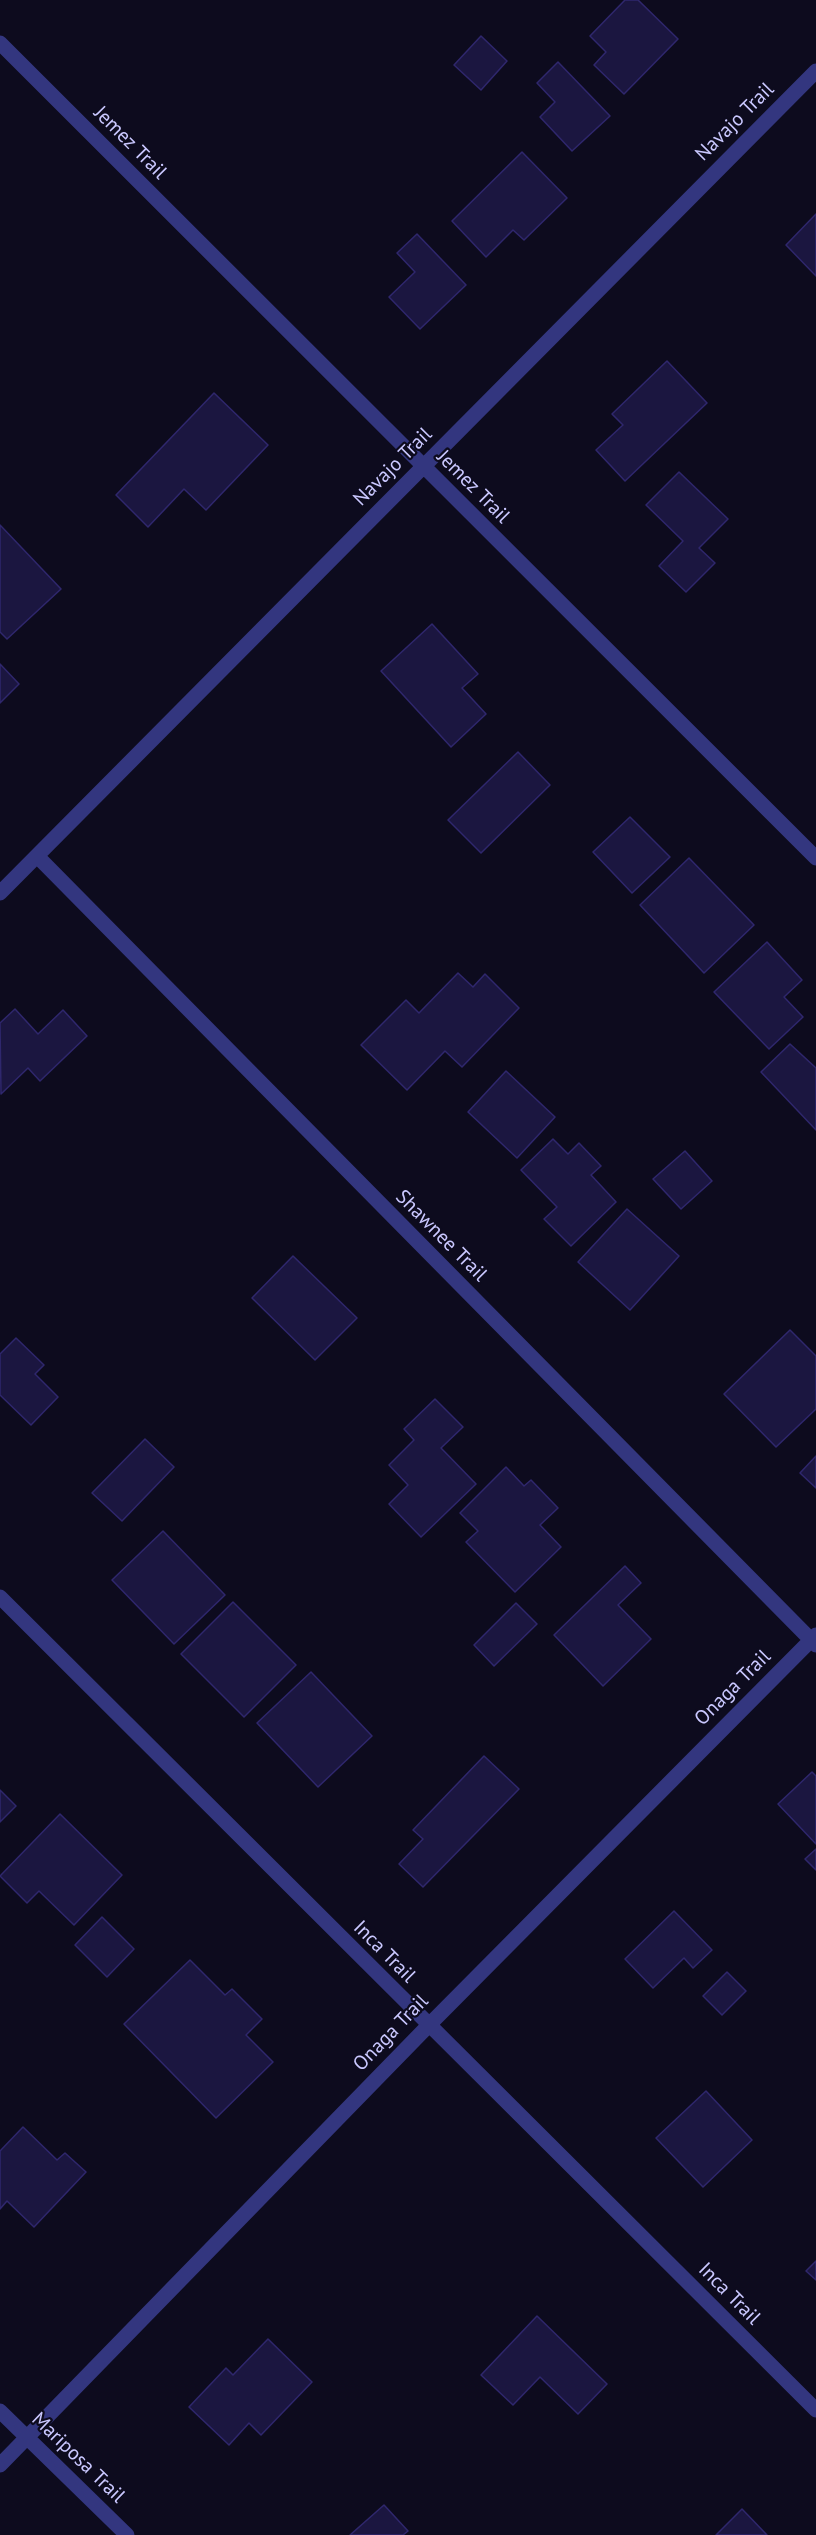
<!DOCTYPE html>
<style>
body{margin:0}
canvas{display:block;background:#0d0b1e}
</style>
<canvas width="816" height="2535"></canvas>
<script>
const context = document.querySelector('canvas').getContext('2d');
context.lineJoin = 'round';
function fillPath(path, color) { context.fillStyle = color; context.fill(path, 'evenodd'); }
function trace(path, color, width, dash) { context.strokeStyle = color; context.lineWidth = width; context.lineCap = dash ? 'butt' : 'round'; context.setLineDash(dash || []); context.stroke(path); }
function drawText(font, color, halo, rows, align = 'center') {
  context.font = font + ' "PT Sans",sans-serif'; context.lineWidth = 4.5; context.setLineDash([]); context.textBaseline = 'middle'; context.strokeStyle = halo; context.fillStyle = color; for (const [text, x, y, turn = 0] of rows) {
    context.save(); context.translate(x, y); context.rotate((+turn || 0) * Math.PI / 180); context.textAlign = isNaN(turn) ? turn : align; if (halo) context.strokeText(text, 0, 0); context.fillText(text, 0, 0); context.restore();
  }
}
const building = new Path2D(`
 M625 0H638L678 39 624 94 594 65 606 52 590 36Z
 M481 36 507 61 481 90 454 65Z
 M558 62 610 116 572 151 540 117 555 102 537 83Z
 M522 152 567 198 524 240 513 230 486 257 452 221Z
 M816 214V276L786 245Z
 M417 234 466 285 420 329 389 297 415 272 397 253Z
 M667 361 707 403 625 481 596 450 623 425 612 414Z
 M214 393 268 445 206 510 184 489 148 527 116 495Z
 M679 472 728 519 699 548 715 563 686 592 659 566 683 541 646 505Z
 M0 525 61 589 7 639 0 632Z
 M432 624 478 674 462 688 486 714 451 747 381 671Z
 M0 664 19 684 0 703Z
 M518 752 550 785 481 853 448 820Z
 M630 817 670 857 632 893 593 852Z
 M689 858 754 925 704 973 640 905Z
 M767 942 802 980 784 997 803 1017 769 1049 714 992Z
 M458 973 473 987 485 974 519 1008 462 1067 445 1051 407 1090 361 1045 406 1000 419 1013Z
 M15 1009 38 1034 63 1010 87 1036 40 1081 28 1068 1 1094 0 1023Z
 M790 1044 816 1068V1130L761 1072Z
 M506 1071 555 1117 517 1158 468 1112Z
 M553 1139 568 1154 579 1143 601 1166 591 1175 616 1202 571 1246 544 1219 557 1207 521 1170Z
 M685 1151 712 1181 681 1209 653 1179Z
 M627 1209 679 1256 630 1310 578 1262Z
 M293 1256 357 1318 315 1360 252 1298Z
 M790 1330 816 1356V1409L776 1447 724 1394Z
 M16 1338 44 1365 35 1374 58 1397 31 1425 0 1395V1354Z
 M435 1399 463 1427 441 1448 476 1484 421 1537 389 1504 408 1485 389 1465 414 1440 404 1429Z
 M145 1439 174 1467 122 1521 92 1493Z
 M816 1456V1488L800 1473Z
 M506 1467 524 1486 531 1480 558 1508 540 1525 561 1547 515 1592 466 1542 478 1531 460 1513Z
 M163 1531 225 1595 174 1644 112 1580Z
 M625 1566 641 1583 618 1605 651 1639 603 1686 554 1635Z
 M233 1602 296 1665 244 1717 181 1654Z
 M516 1603 537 1624 494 1666 474 1645Z
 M311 1672 372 1736 318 1787 257 1723Z
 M484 1756 519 1789 423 1887 399 1864 423 1839 413 1830Z
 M812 1772 816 1776V1844L778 1804Z
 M0 1790 16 1806 0 1822Z
 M60 1814 122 1875 74 1925 39 1891 27 1903 0 1876Z
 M816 1849V1870L805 1859Z
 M674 1911 712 1950 693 1968 684 1958 653 1988 625 1959Z
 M102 1917 134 1949 107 1977 75 1945Z
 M190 1960 225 1995 232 1989 262 2019 246 2035 273 2062 216 2118 124 2024Z
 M727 1972 746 1991 722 2015 703 1996Z
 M706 2091 752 2140 703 2187 656 2138Z
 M23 2127 57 2160 65 2153 86 2172 34 2227 7 2201 0 2209V2151Z
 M816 2261V2280L806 2271Z
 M537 2316 607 2384 578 2414 540 2377 513 2405 481 2375Z
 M268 2339 312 2382 261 2435 249 2423 229 2445 189 2407 226 2368 233 2375Z
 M384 2505 408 2531 403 2535H350Z
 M742 2509 767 2535H716Z`);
const minor = new Path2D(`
 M0 43 816 858
 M37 856 816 1645
 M0 893 816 71
 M0 1597 816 2410
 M0 2411 127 2535
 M0 2465 429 2025 816 1635`);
const streetNames = [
 ["Navajo Trail",735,122,-45],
 ["Jemez Trail",130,143,45],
 ["Navajo Trail",393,467,-45],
 ["Jemez Trail",473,487,45],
 ["Shawnee Trail",441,1236,45],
 ["Onaga Trail",733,1688,-45],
 ["Inca Trail",384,1952,45],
 ["Onaga Trail",391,2033,-46],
 ["Inca Trail",729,2294,45],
 ["Mariposa Trail",78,2458,44]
];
fillPath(building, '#1b1640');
trace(building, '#2f276d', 1.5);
trace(minor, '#33367f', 15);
drawText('20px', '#cac8ff', '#0d0b1e', streetNames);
</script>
